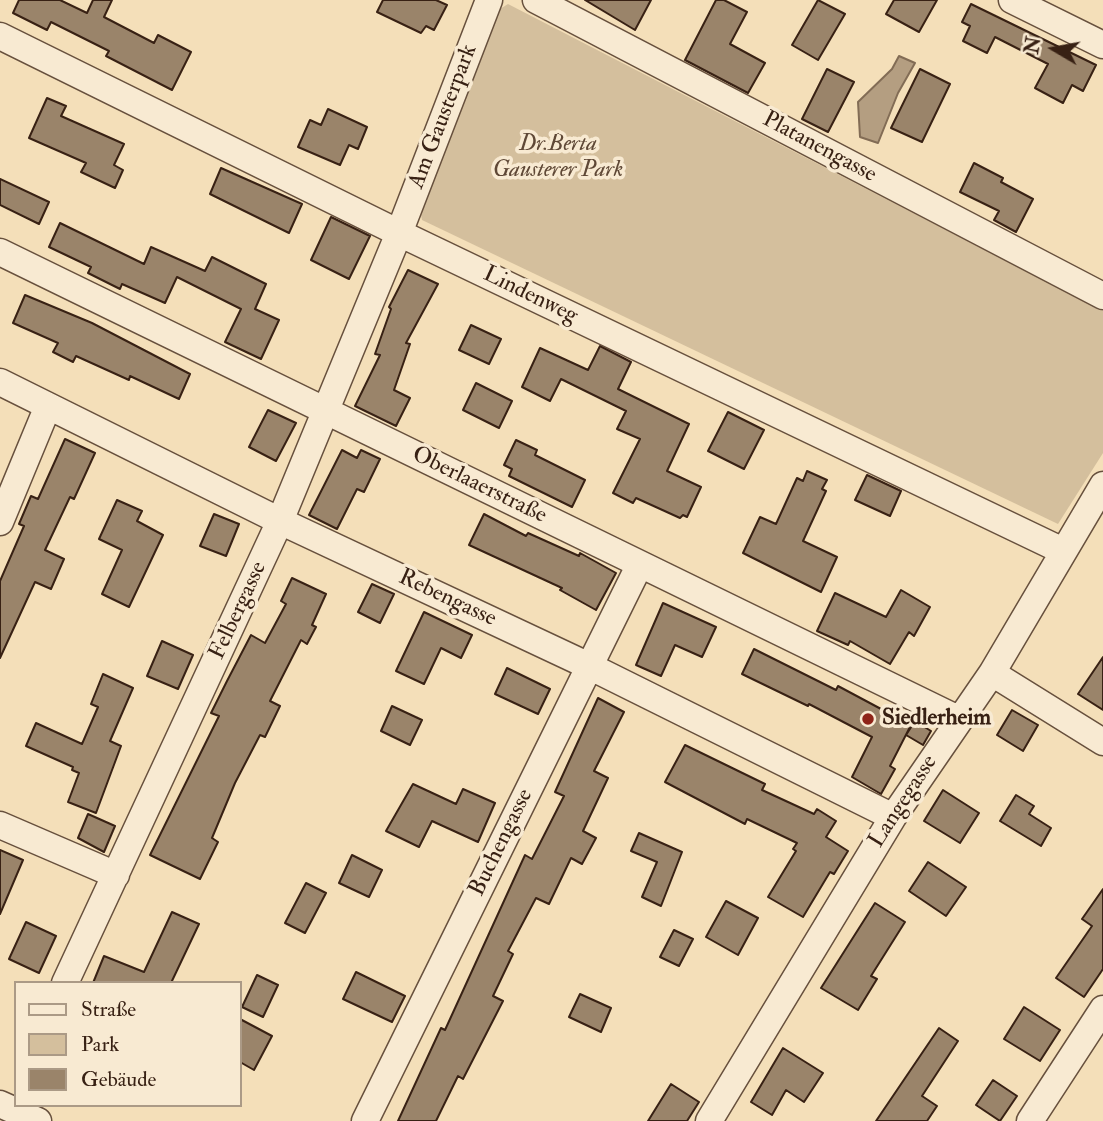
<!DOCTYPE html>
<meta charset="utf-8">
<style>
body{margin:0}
#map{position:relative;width:1103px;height:1121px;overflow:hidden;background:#f4dfb9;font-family:"IM FELL Double Pica",serif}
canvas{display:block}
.legend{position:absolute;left:14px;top:981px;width:228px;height:126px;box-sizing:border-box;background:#f8ead2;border:2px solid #ab9a86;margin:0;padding:9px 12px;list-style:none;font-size:21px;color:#382114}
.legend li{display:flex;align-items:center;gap:14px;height:35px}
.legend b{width:35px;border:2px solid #ab9a86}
.north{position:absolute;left:1019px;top:14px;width:70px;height:70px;-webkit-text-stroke:5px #f8ead2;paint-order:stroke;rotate:280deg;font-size:19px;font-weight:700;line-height:28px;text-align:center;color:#382114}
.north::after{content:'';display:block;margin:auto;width:24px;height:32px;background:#382114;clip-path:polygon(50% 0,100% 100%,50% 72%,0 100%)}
</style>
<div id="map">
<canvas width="1103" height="1121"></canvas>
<ul class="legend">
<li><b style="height:9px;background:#f8ead2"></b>Straße</li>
<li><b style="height:19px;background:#d4bf9d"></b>Park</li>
<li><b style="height:19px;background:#9a846a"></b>Gebäude</li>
</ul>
<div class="north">N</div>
</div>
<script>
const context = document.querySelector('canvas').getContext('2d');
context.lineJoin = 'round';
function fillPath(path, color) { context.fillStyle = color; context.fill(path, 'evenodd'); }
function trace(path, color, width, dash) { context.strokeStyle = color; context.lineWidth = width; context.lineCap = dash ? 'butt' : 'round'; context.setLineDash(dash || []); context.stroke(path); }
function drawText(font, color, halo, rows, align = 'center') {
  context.font = font + ' "IM FELL Double Pica",serif'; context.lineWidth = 7; context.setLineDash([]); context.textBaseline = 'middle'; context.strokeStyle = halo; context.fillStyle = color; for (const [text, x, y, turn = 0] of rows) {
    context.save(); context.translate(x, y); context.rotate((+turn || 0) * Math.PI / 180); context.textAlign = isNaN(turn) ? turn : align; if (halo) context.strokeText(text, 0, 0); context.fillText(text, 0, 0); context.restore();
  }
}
const green = new Path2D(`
 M508 4 1103 311V453L1058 524 422 220 418 200 492 14Z`);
const water = new Path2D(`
 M899 56 915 63 898 93 878 143 860 137 858 102 892 69Z`);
const building = new Path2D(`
 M19 0H60L87 13 93 0H112L104 17 154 43 158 35 191 52 172 90 106 56 109 51 51 22 47 30 13 13Z
 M383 0H436L447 5 434 30 426 26 421 33 377 12Z
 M585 0H651L635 30Z
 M716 0H724L747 12 730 44 765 63 748 93 685 60Z
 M818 0 845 14 818 60 792 45Z
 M894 0H937L919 32 886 14Z
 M971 4 1096 65 1083 91 1072 85 1063 103 1035 88 1048 64 995 37 987 53 963 41 970 26 962 22Z
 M827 69 854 82 828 132 802 119Z
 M920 69 950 84 922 142 891 128Z
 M47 98 66 106 61 116 124 144 114 165 123 170 115 188 81 172 86 163 29 138Z
 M328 109 367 127 358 149 349 145 340 165 298 147 310 120 321 125Z
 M974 163 1003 178 1001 182 1033 199 1016 232 994 220 999 211 960 192Z
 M221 168 302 204 289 233 210 194Z
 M0 179 49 202 39 224 0 205Z
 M331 217 370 236 349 279 311 260Z
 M60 223 144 264 151 247 205 271 212 257 266 284 255 309 279 320 261 359 225 342 241 309 177 277 165 303 122 284 120 289 88 273 91 267 49 247Z
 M408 270 438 284 406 343 410 344 394 390 410 398 396 426 355 406 380 355 375 354 391 309 389 307Z
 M25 295 92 323 190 374 179 399 130 376 129 380 76 356 73 362 53 352 58 343 13 323Z
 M471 325 501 339 489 364 459 350Z
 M600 346 631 362 618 389 689 424 667 471 701 487 687 517 683 515 680 518 636 498 633 503 613 493 640 439 617 429 626 411 561 379 550 401 522 387 540 348 588 370Z
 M476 383 512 401 499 428 463 410Z
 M268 410 296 423 276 461 249 447Z
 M728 412 764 430 744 469 708 451Z
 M65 439 95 453 74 499 70 497 45 550 64 559 51 589 35 582 0 658V581L24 526 19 524 31 496 38 499Z
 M516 440 537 450 535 455 585 480 572 507 509 476 512 469 504 465Z
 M342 450 357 458 361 450 380 459 364 492 357 489 337 529 309 515Z
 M807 471 827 480 822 489 826 491 803 541 837 557 821 592 743 553 760 517 776 524 797 478 803 481Z
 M867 475 901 491 890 516 855 500Z
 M117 500 142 511 137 521 163 535 129 607 102 594 122 550 99 539Z
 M214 514 239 524 226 556 200 546Z
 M484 514 526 536 528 533 579 556 580 553 616 573 596 610 560 590 562 588 469 545Z
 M292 578 326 594 312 625 316 627 307 644 301 640 270 701 280 706 265 737 260 735 235 783 212 838 218 842 200 879 150 855 219 716 211 713 227 681 251 635 265 643 286 604 281 601Z
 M372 584 394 594 380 623 358 612Z
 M901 590 930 607 914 636 909 632 890 664 850 641 848 645 817 631 835 593 886 617Z
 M663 603 716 627 702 657 675 645 661 676 636 665Z
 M424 612 472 635 461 658 441 648 424 684 396 671Z
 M162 641 193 655 178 689 147 676Z
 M754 649 836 690 838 686 911 725 890 766 895 769 881 794 852 777 872 737 809 704 808 706 742 674Z
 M1103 657V710L1078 694Z
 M507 668 550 689 538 714 495 694Z
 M103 674 133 688 110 741 121 746 96 813 68 802 79 773 72 770 73 767 26 746 36 723 82 744 98 707 91 704Z
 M598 698 624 712 594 771 608 778 583 831 596 838 582 864 571 858 549 904 536 898 508 951 513 954 493 996 503 1001 463 1079 458 1076 436 1121H398L441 1028 445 1030 525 855 532 859 564 796 555 792Z
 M392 706 422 720 410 745 381 731Z
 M1012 710 1038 725 1023 751 997 735Z
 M915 721 931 731 923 745 906 735Z
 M685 745 765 784 762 790 814 814 817 809 836 821 826 837 848 851 834 874 830 872 803 917 768 897 796 851 793 849 797 843 747 819 745 824 665 782Z
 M413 784 456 804 463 789 495 803 478 842 432 821 419 847 386 831Z
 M943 790 979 813 960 843 924 821Z
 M1016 795 1034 806 1029 814 1051 828 1041 846 1000 821Z
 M88 814 115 826 104 852 78 838Z
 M639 833 682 852 661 906 642 897 657 862 631 851Z
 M0 850 23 860 0 914Z
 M352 855 382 870 369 897 339 883Z
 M928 862 966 887 946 916 909 891Z
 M306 883 326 893 305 933 285 923Z
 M1103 889V969L1084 997 1056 978 1092 926 1082 919Z
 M726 901 758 918 738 955 706 937Z
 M875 903 905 922 871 976 877 979 858 1010 821 988Z
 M172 912 199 924 171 983H93L104 956 144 972Z
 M26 922 56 936 39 973 9 959Z
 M674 930 693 939 679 966 660 957Z
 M356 972 405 996 392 1022 343 999Z
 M257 975 278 985 263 1017 242 1007Z
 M580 994 611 1008 601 1032 569 1017Z
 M1024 1007 1060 1030 1040 1061 1004 1039Z
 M240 1019 272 1036 254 1070 240 1062Z
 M939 1028 958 1041 922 1096 937 1106 927 1121H876Z
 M783 1048 823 1073 804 1102 786 1090 772 1115 751 1102Z
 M993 1080 1017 1096 1000 1121 976 1105Z
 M671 1084 699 1102 687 1121H648Z`);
const minor = new Path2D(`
 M536 0 1103 296
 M1012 0 1103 45
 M0 36 399 233 1063 551
 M0 252 958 719
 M0 382 280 521 589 666 893 817
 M0 522 48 406
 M992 673 1103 742
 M0 825 116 875
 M65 983 280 521 399 233 489 0
 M0 1104 38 1121
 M365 1121 639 566
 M709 1121 893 817 992 673 1103 485
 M1030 1121 1103 1009`);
const markers = [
 [868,719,7,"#8f2418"]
];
const streetNames = [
 ["Am Gausterpark",444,117,-69],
 ["Platanengasse",819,148,28],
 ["Lindenweg",530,296,26],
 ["Oberlaaerstraße",479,486,26],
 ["Rebengasse",447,599,25],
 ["Felbergasse",239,611,-65],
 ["Langegasse",904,802,-57],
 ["Buchengasse",502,843,-64]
];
const parkNames = [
 ["Dr.Berta",558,145],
 ["Gausterer Park",558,171]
];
const poiNames = [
 ["Siedlerheim",882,719]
];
fillPath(green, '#d4bf9d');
fillPath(water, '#b49e81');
trace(water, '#826c55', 2);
fillPath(building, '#9a846a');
trace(building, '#382114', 2);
trace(minor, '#67503d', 29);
trace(minor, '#f8ead2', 26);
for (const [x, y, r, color] of markers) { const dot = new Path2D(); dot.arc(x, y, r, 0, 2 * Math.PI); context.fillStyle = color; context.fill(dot); trace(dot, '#f8ead2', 2.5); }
drawText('23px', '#382114', '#f8ead2', streetNames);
drawText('italic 23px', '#5f4836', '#f8ead2', parkNames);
drawText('bold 23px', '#382114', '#f8ead2', poiNames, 'left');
</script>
